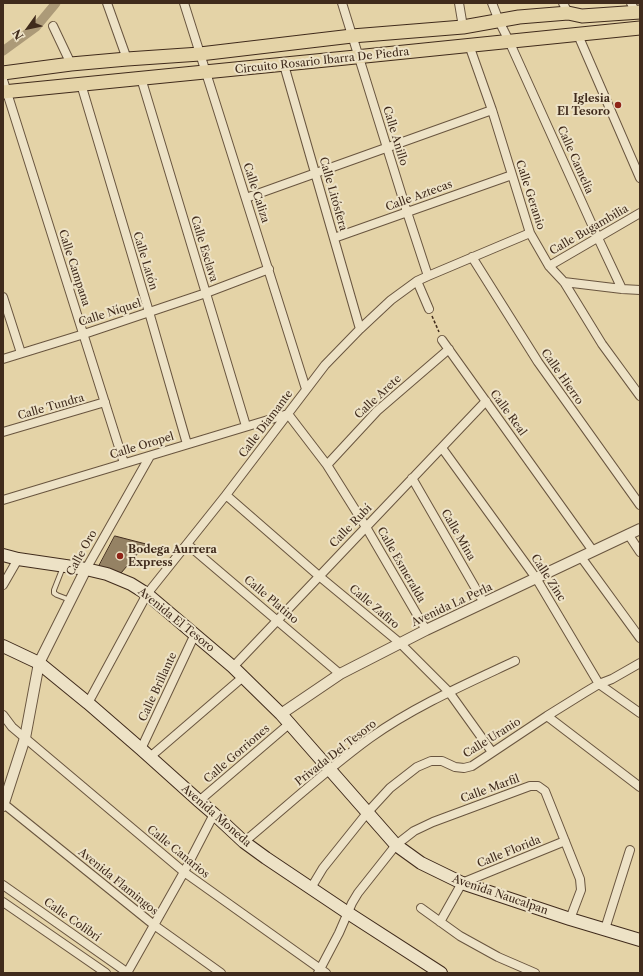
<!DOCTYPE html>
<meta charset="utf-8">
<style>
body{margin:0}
#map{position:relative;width:643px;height:976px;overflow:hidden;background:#e4d3a7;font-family:"Libre Caslon Text",serif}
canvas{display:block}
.frame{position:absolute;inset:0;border:4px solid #402b1c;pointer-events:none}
.north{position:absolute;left:8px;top:8px;width:40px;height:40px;-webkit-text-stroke:3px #ede2c6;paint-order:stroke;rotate:237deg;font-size:11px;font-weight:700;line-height:16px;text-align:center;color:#402b1c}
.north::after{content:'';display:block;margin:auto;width:14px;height:18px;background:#402b1c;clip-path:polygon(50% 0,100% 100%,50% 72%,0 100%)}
</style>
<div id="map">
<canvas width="643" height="976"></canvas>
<div class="frame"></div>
<div class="north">N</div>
</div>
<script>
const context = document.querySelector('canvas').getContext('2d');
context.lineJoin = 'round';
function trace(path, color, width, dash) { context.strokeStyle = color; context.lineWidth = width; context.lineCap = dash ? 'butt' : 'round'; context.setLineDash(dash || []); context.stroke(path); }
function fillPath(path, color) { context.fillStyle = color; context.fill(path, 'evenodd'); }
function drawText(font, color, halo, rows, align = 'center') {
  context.font = font + ' "Libre Caslon Text",serif'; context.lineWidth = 4; context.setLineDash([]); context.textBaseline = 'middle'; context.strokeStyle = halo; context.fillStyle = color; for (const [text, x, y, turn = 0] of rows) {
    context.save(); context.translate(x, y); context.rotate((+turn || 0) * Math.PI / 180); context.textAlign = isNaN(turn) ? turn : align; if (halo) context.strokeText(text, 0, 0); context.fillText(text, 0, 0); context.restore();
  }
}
const canal = new Path2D(`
 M3 51 36 27 56 3`);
const building = new Path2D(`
 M115 536 146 544 121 573 98 568Z`);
const path = new Path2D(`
 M432 316 439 332`);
const service = new Path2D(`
 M63 567 54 590V593L57 595 70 600`);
const minor = new Path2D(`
 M107 3 127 59
 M184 3C224 132 266 260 306 389
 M342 3 407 212 428 276
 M459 3 463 27
 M492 3 499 21 509 41 598 238 622 289
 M563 3 568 13
 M631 3 636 13
 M53 26 71 64
 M578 35 640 178
 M469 45 492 110 530 233 549 266 564 282 602 344 640 396
 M284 65 360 329
 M141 78 246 426
 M3 80 124 463
 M81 84 149 312 187 444
 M246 198 492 110
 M334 238 512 175
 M472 257 538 362 640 505
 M549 266 640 213
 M417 281 429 309
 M564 282 622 289 640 290
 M3 297 21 353
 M442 340 593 551
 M3 359 84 334 206 293 269 269
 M3 432 105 402
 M442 448 536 578 599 684 640 713
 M327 465 377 411 449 349
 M412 478 484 603
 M226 495 319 576 400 643 449 692 492 752
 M3 500 288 414 327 465 366 527 426 630
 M628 534 640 552
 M187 544 340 674
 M581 557 640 638
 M86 569 150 456
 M3 585 18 559
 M233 667 486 401
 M88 703 147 594 226 495 325 365 360 329 391 300 417 281 428 276 530 233
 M3 715 12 727 25 738 184 872 326 973
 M547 716 640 787
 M141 749 195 634
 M150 757 243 677
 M199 801 289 724
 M4 804 154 925 221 973
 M244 842C286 807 326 770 370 738 415 706 466 684 515 661
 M3 885 128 973
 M311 888 323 868 367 813 390 788 417 767 431 761H442L455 767 464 768 472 766 547 716 584 693 599 684 612 679 640 663
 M3 902 106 973
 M421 908 460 936 498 957 535 973
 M440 922 462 883 565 841
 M605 929 630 850
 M127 973 184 872 214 814
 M318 973 339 933 352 903 358 893 396 845 414 831 433 822 530 786H538L545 791 580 879 581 890 570 919`);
const tertiary = new Path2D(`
 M281 714 340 674 426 630 640 529
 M3 806 25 738 39 663 86 569`);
const secondary = new Path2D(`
 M3 555 18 559 86 569 107 574 131 584 147 594 233 667 281 714 396 845 421 863 462 883 570 919 640 940
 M3 646 39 663 88 703 141 749 199 801 214 814 244 842 266 858 348 913 441 973`);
const primary = new Path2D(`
 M3 73 71 64 127 59 200 54 352 36 463 27 519 17 568 13 582 16 640 12
 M3 92C215 71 428 50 640 28`);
const markers = [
 [618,105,4,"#8f2418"],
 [120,556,4,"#8f2418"]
];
const streetNames = [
 ["Circuito Rosario Ibarra De Piedra",322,61,-6],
 ["Calle Anillo",395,136,73],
 ["Calle Camelia",575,160,66],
 ["Calle Caliza",256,193,72],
 ["Calle Litósfera",333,194,74],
 ["Calle Geranio",530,195,72],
 ["Calle Aztecas",419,196,-20],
 ["Calle Bugambilia",589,230,-30],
 ["Calle Esclava",204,249,73],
 ["Calle Latón",145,261,73],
 ["Calle Campana",74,268,72],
 ["Calle Níquel",110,313,-18],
 ["Calle Hierro",562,377,55],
 ["Calle Arete",378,397,-43],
 ["Calle Tundra",51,407,-16],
 ["Calle Real",508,413,54],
 ["Calle Diamante",266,424,-53],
 ["Calle Oropel",142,446,-17],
 ["Calle Rubí",351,526,-46],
 ["Calle Mina",458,535,60],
 ["Calle Oro",82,553,-61],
 ["Calle Esmeralda",401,565,60],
 ["Calle Zinc",548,578,57],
 ["Calle Platino",271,600,40],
 ["Avenida La Perla",452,605,-25],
 ["Calle Zafiro",374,607,40],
 ["Avenida El Tesoro",176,620,39],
 ["Calle Brillante",158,687,-65],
 ["Calle Uranio",492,738,-32],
 ["Privada Del Tesoro",336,753,-38],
 ["Calle Gorriones",237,754,-41],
 ["Calle Marfil",490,789,-20],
 ["Avenida Moneda",216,816,41],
 ["Calle Canarios",178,852,39],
 ["Calle Florida",509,852,-22],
 ["Avenida Flamingos",118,882,39],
 ["Avenida Naucalpan",500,895,19],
 ["Calle Colibrí",72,920,35]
];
const poiNames = [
 ["Iglesia",610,99],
 ["El Tesoro",610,112],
 ["Bodega Aurrera",128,550,"left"],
 ["Express",128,563,"left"]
];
trace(canal, '#ac9a78', 9);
fillPath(building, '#958264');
trace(building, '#402b1c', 1);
trace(service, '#69553f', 6);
trace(minor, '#69553f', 10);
trace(tertiary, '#69553f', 12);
trace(secondary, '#402b1c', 14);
trace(primary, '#402b1c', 15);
trace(path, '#402b1c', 1.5, [3, 2]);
trace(service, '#ede2c6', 4);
trace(minor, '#ede2c6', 8);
trace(tertiary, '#ede2c6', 10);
trace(secondary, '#ede2c6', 12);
trace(primary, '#e4d3a7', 13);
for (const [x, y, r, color] of markers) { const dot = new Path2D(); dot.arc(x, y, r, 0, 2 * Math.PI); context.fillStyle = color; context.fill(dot); trace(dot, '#ede2c6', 1.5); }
drawText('11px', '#402b1c', '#ede2c6', streetNames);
drawText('bold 11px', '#402b1c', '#ede2c6', poiNames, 'right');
</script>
